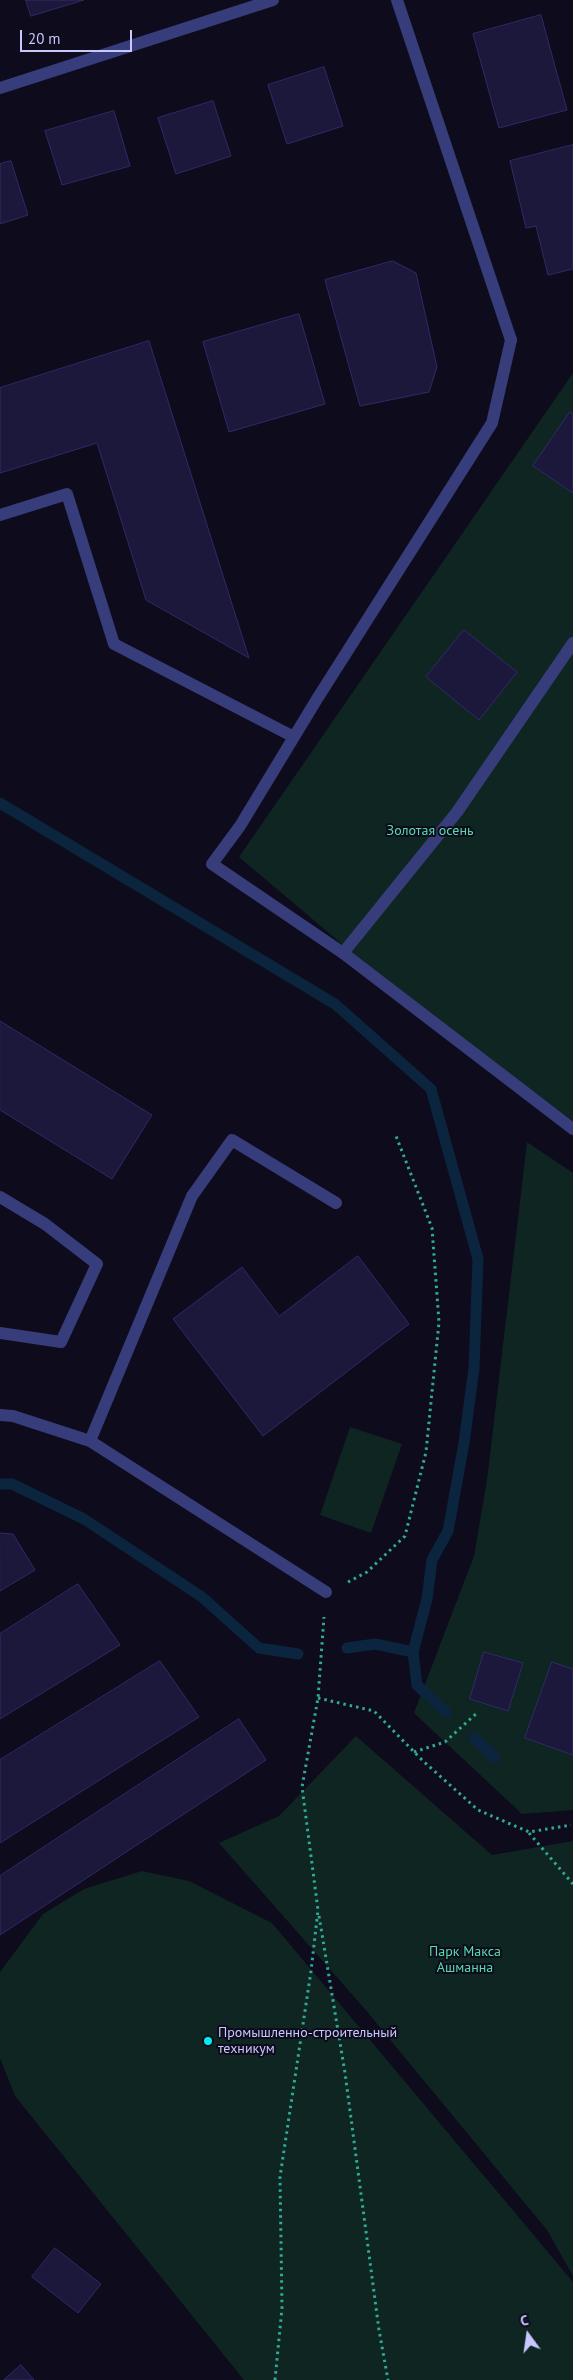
<!DOCTYPE html>
<meta charset="utf-8">
<style>
body{margin:0}
#map{position:relative;width:573px;height:2380px;overflow:hidden;background:#0d0b1c;font-family:"PT Sans",sans-serif}
canvas{display:block}
.north{position:absolute;left:503px;top:2310px;width:50px;height:50px;-webkit-text-stroke:4px #0d0b1c;paint-order:stroke;rotate:346deg;font-size:14px;font-weight:700;line-height:20px;text-align:center;color:#c8c7fe}
.north::after{content:'';display:block;margin:auto;width:18px;height:22px;background:#c8c7fe;clip-path:polygon(50% 0,100% 100%,50% 72%,0 100%)}
.scale{position:absolute;left:20px;top:30px;width:112px;height:22px;box-sizing:border-box;border:2px solid #c8c7fe;border-top:0;padding-left:6px;font-size:15px;line-height:18px;white-space:nowrap;color:#c8c7fe;-webkit-text-stroke:4px #0d0b1c;paint-order:stroke}
</style>
<div id="map">
<canvas width="573" height="2380"></canvas>
<div class="north">С</div>
<div class="scale">20 m</div>
</div>
<script>
const context = document.querySelector('canvas').getContext('2d');
context.lineJoin = 'round';
function fillPath(path, color) { context.fillStyle = color; context.fill(path, 'evenodd'); }
function trace(path, color, width, dash) { context.strokeStyle = color; context.lineWidth = width; context.lineCap = dash ? 'butt' : 'round'; context.setLineDash(dash || []); context.stroke(path); }
function drawText(font, color, halo, rows, align = 'center') {
  context.font = font + ' "PT Sans",sans-serif'; context.lineWidth = 4; context.setLineDash([]); context.textBaseline = 'middle'; context.strokeStyle = halo; context.fillStyle = color; for (const [text, x, y, turn = 0] of rows) {
    context.save(); context.translate(x, y); context.rotate((+turn || 0) * Math.PI / 180); context.textAlign = isNaN(turn) ? turn : align; if (halo) context.strokeText(text, 0, 0); context.fillText(text, 0, 0); context.restore();
  }
}
const green = new Path2D(`
 M573 373V1121L383 979 239 857Z
 M527 1142 573 1173V1810L522 1814 414 1713 474 1556 487 1480Z
 M350 1427 402 1444 371 1533 320 1515Z
 M356 1736 492 1855 573 1841V2276L547 2230 364 2008 219 1843 279 1816Z
 M142 1871 189 1881 272 1923 573 2282V2380H244L15 2096 0 2058V1972L43 1914 84 1889Z`);
const stream = new Path2D(`
 M0 803 335 1004 431 1089 478 1259 474 1368 464 1443 448 1531 432 1560 427 1599 413 1652 417 1685 446 1712
 M0 1484H12L84 1519 202 1597 259 1648 298 1654
 M347 1648 375 1644 413 1652
 M474 1738 495 1758`);
const building = new Path2D(`
 M26 0H84L31 16Z
 M541 15 567 110 499 128 473 34Z
 M324 67 343 126 287 144 268 85Z
 M213 101 231 156 176 174 158 118Z
 M114 111 130 166 62 185 45 131Z
 M573 145V269L548 275 536 226 526 228 510 161Z
 M11 161 28 215 0 224V164Z
 M393 261 416 273 437 367 429 392 360 406 325 280Z
 M299 314 325 404 229 432 203 342Z
 M149 341 249 658 146 600 97 443 0 473V388Z
 M570 412 573 414V493L533 466Z
 M464 630 517 672 479 720 426 677Z
 M0 1021 152 1115 112 1179 0 1110Z
 M358 1256 409 1324 263 1436 173 1319 242 1267 279 1316Z
 M0 1533 13 1534 35 1570 0 1591Z
 M78 1584 120 1645 0 1719V1634Z
 M484 1652 523 1663 508 1711 470 1699Z
 M160 1661 199 1717 0 1843V1760Z
 M552 1662 573 1669V1755L525 1738Z
 M239 1719 266 1760 0 1935V1876Z
 M55 2248 101 2284 78 2313 32 2277Z
 M21 2365 34 2380H4Z`);
const path = new Path2D(`
 M348 1582 367 1572 405 1536 426 1452 439 1322 432 1228 396 1136
 M318 1698 374 1711 422 1760 478 1810 529 1832 571 1825
 M414 1752 445 1742 478 1712
 M529 1833 573 1884
 M319 1916 345 2073 379 2330 388 2380
 M275 2380 282 2308 280 2177 311 1971 318 1910 302 1787 318 1698 324 1617`);
const lane = new Path2D(`
 M0 515 67 494 114 644 294 737
 M343 953 212 864 240 826 317 699 492 423 511 340
 M0 1197 45 1224 97 1264 61 1342 0 1333
 M0 1415 13 1416 90 1441 326 1592
 M90 1441 192 1196 232 1140 336 1203`);
const street = new Path2D(`
 M397 0 511 340
 M0 88 273 0
 M573 643 457 812 343 953 573 1129`);
const markers = [
 [208,2041,5,"#05eceb"]
];
const parkNames = [
 ["Золотая осень",430,831],
 ["Парк Макса",465,1952],
 ["Ашманна",465,1968]
];
const poiNames = [
 ["Промышленно-строительный",218,2033],
 ["техникум",218,2049]
];
fillPath(green, '#0f2522');
trace(stream, '#0c253f', 11);
fillPath(building, '#1b183c');
trace(building, '#302a68', 1);
trace(path, '#2faa96', 3, [2.5, 4]);
trace(lane, '#373c7a', 12);
trace(street, '#373c7a', 12);
for (const [x, y, r, color] of markers) { const dot = new Path2D(); dot.arc(x, y, r, 0, 2 * Math.PI); context.fillStyle = color; context.fill(dot); trace(dot, '#0d0b1c', 2); }
drawText('14px', '#56dbac', '#0d0b1c', parkNames);
drawText('14px', '#c8c7fe', '#0d0b1c', poiNames, 'left');
</script>
